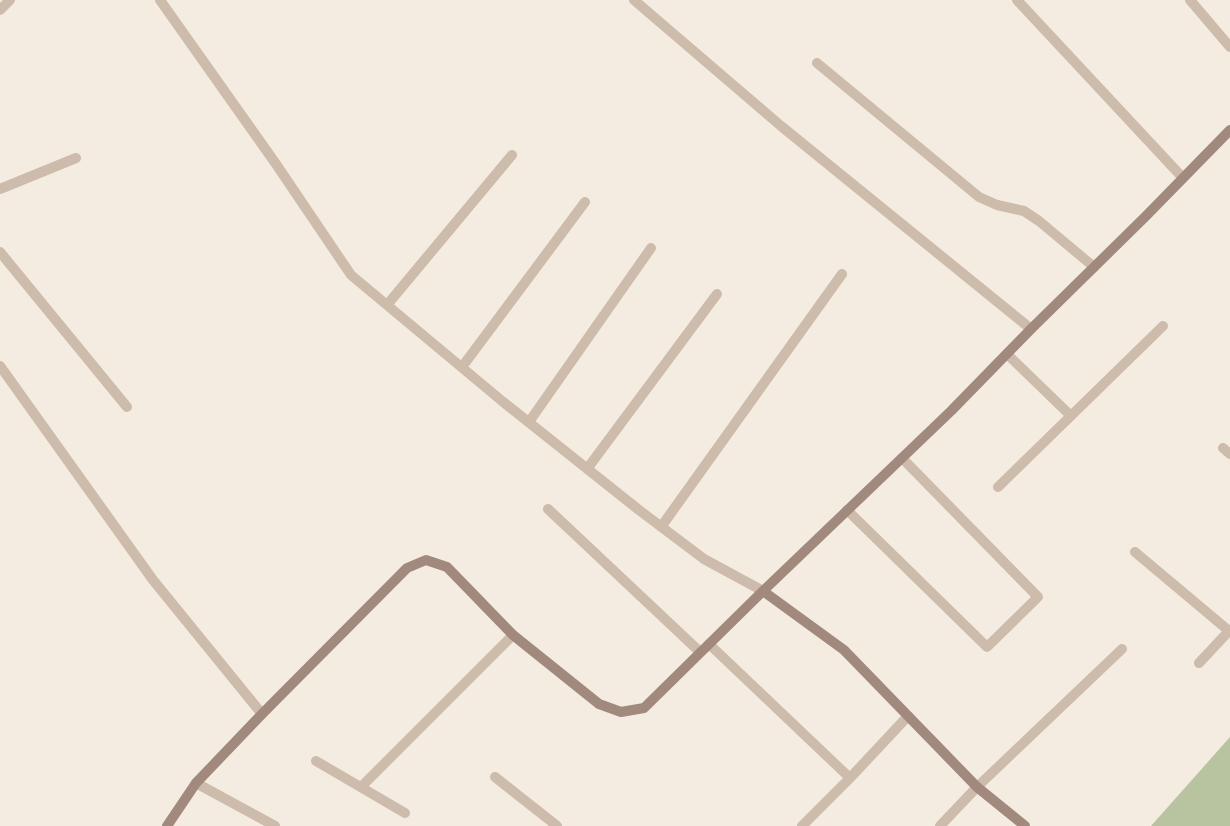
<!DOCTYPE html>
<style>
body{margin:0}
canvas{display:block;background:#f4ebe1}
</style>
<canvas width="1230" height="826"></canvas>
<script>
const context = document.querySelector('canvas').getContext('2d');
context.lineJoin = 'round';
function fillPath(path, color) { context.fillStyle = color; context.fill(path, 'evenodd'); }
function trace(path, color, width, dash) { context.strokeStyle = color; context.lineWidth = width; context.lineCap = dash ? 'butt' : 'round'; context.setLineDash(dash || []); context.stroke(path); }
const green = new Path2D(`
 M1230 737V826H1151Z`);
const street = new Path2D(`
 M160 0 276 164 351 275 502 401 639 510 704 559 763 591
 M634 0 781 126 1031 329
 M1017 0 1183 178
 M1190 0 1230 47
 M0 10 10 0
 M817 63 979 197 997 205 1024 211 1039 221 1094 267
 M0 189 76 158
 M0 252 127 407
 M387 305 512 155
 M1007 354 1071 416
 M0 366 153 580 262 714
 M462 367 585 202
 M529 422 651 248
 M1223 448 1230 454
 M587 469 717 294
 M998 487 1163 326
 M548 509 700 652
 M847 510 987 647 1038 597 902 458
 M661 527 842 274
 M1135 552 1229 631
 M709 644 850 778
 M1199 663 1230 630
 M316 761 405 813
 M495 777 557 826
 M196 783 275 826
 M361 787 513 635
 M802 826 850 778 908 716
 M940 826 977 787 1122 649`);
const secondary = new Path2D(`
 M167 826 196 783 262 714 407 568 426 560 447 567 513 635 599 704 621 712 644 708 763 591
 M1025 826 977 787 844 650 763 591 951 411 1031 329 1146 216 1230 130`);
fillPath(green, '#b8c4a0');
trace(street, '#cdbbac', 10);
trace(secondary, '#a18a7d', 10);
</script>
